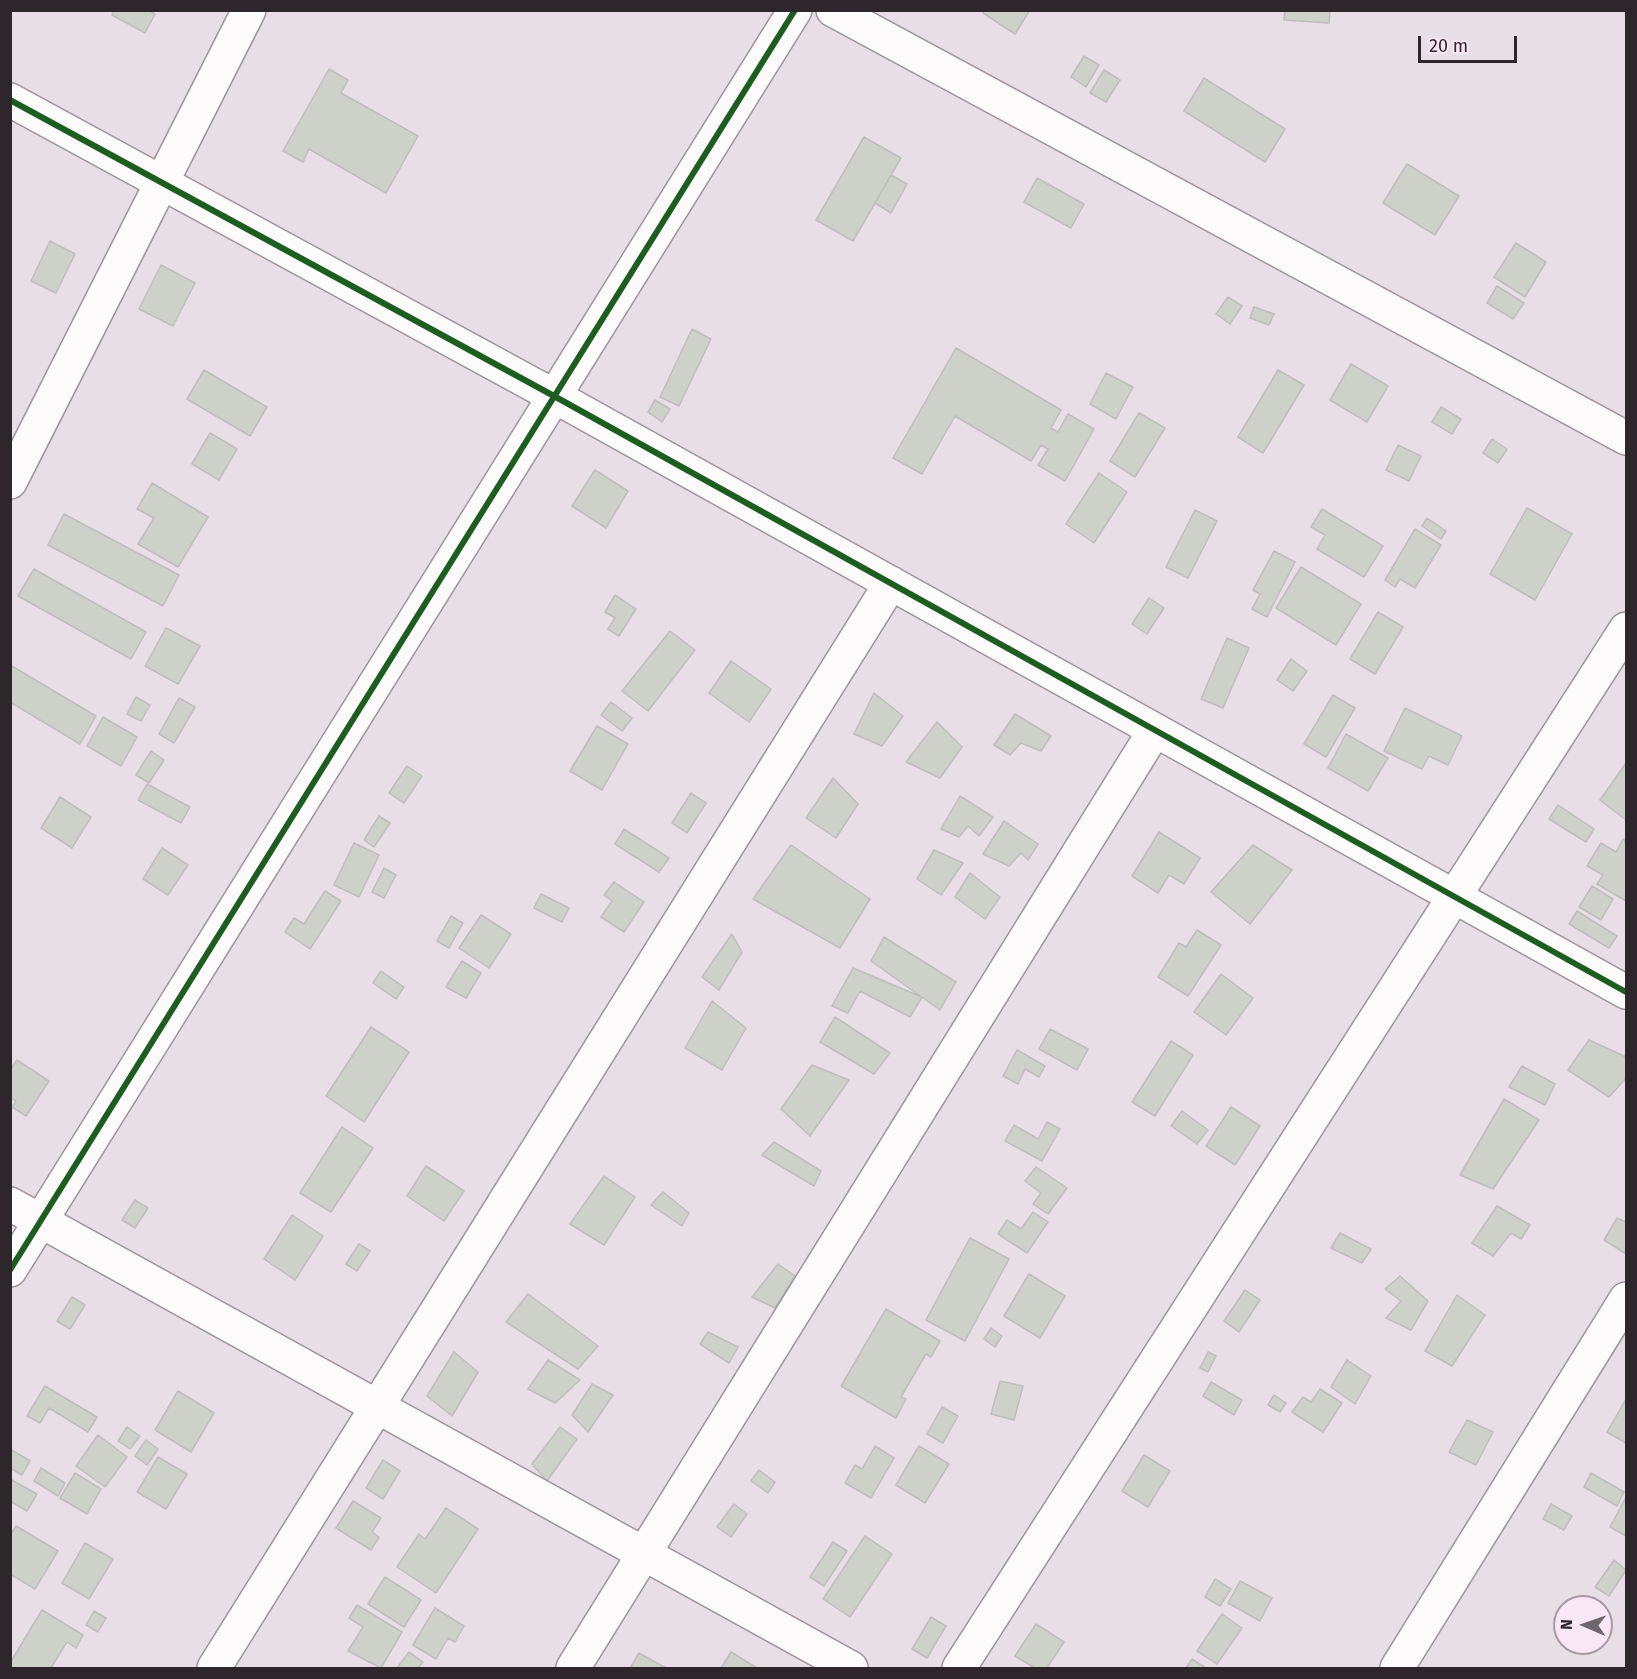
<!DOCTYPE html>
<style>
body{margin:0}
#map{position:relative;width:1637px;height:1679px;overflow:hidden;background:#e8dee6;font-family:"Fira Sans",sans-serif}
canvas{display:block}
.frame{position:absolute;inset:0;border:12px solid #2d262b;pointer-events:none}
.north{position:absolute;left:1553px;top:1595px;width:60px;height:60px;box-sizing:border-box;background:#fae7f5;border:2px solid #a89aa4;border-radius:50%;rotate:272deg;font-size:16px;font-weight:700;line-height:24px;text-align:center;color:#2d262b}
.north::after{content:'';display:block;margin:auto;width:21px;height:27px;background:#6e666c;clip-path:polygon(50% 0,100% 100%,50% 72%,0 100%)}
.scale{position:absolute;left:1418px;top:36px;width:99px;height:27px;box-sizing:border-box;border:3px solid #2d262b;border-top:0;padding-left:8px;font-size:18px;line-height:21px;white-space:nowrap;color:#2d262b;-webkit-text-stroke:4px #fae7f5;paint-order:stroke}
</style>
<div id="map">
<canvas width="1637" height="1679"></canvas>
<div class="frame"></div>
<div class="north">N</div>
<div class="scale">20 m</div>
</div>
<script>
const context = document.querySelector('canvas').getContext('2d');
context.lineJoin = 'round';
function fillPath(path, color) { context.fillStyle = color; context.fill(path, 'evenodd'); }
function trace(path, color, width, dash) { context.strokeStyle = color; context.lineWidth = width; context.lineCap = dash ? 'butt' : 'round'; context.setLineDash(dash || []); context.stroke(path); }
const building = new Path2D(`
 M114 10H148L155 14 145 33 112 15Z
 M985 10H1030L1015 34 983 13Z
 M1285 10H1330L1329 23 1284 20Z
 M1084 56 1099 65 1086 87 1071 77Z
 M329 69 348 80 341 93 418 136 386 193 309 149 303 162 283 151Z
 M1104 70 1120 80 1106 102 1090 93Z
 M1204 78 1285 129 1265 162 1184 111Z
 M864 137 901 158 853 241 816 220Z
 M1407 164 1459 196 1435 235 1383 203Z
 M891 175 907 184 891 213 875 203Z
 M1037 178 1084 204 1071 228 1024 202Z
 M50 241 75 254 56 293 31 281Z
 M1516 243 1546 262 1525 297 1494 277Z
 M161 265 195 283 173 326 139 309Z
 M1497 286 1524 303 1513 319 1487 303Z
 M1228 297 1242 306 1230 324 1216 314Z
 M1254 307 1274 314 1269 325 1250 318Z
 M692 329 711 339 679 406 660 397Z
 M956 348 1061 410 1051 428 1058 432 1068 414 1094 429 1065 481 1038 465 1048 449 1041 445 1031 461 955 416 922 474 893 458Z
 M1351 364 1388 386 1367 422 1330 400Z
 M204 370 267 407 250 436 187 399Z
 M1278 370 1304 385 1263 453 1238 437Z
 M1106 373 1133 387 1116 419 1090 404Z
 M655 400 670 409 662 422 648 412Z
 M1441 407 1461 419 1452 434 1432 422Z
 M1139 413 1165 428 1135 477 1110 461Z
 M210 433 237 449 219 480 192 464Z
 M1492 439 1507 449 1498 463 1483 453Z
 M1398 445 1421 456 1409 481 1386 470Z
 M595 470 628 491 606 528 572 506Z
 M1099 473 1127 492 1094 543 1066 524Z
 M152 483 208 517 178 567 138 544 154 518 137 509Z
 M1527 508 1572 534 1535 600 1490 574Z
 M1322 509 1383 546 1364 577 1317 549 1325 535 1311 527Z
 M1195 510 1217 521 1188 578 1166 567Z
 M64 514 179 575 163 606 48 545Z
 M1427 518 1446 531 1441 539 1422 526Z
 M1415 529 1441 545 1415 588 1400 579 1395 587 1385 580Z
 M1274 551 1295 562 1267 617 1252 609 1260 594 1253 590Z
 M1301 567 1361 604 1336 645 1276 608Z
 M34 569 146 632 131 659 18 596Z
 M615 595 636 609 619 636 608 629 615 618 605 612Z
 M1149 598 1164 608 1147 634 1132 624Z
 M1378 612 1403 627 1375 674 1350 659Z
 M166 628 200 646 178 684 145 666Z
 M670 631 695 650 648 711 622 691Z
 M1227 638 1249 648 1223 708 1201 699Z
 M1291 659 1307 671 1293 691 1277 680Z
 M731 661 771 689 749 722 709 693Z
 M10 665 96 716 80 744 10 702Z
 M874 693 903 716 882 746 854 734Z
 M1333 695 1355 708 1326 757 1304 744Z
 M136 697 150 705 141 721 127 714Z
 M179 698 195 707 174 743 159 734Z
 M611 702 632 718 622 731 601 715Z
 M1405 708 1462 736 1448 765 1429 756 1422 769 1384 751Z
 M1015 714 1051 736 1041 751 1021 743 1010 755 994 745Z
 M103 717 137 737 121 766 87 746Z
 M937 722 962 747 940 778 906 762Z
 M597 726 628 744 602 790 570 771Z
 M1346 734 1388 758 1368 791 1328 768Z
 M151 751 164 760 149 783 136 775Z
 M1626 763V820L1600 800Z
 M407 766 422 776 404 803 389 793Z
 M833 778 858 804 836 838 806 818Z
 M147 784 190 807 181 823 138 800Z
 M691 793 706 803 687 833 672 823Z
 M960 796 993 817 979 836 968 826 959 837 941 829Z
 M60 797 91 817 72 848 41 828Z
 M1558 805 1594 829 1586 842 1549 819Z
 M379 816 390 823 374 847 364 840Z
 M1004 821 1038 844 1028 860 1021 853 1009 866 983 854Z
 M624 829 669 858 659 872 615 844Z
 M1159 832 1200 858 1184 884 1169 875 1158 893 1132 876Z
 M1623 839 1626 842V901L1597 884 1603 875 1587 866 1601 843 1616 852Z
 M354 843 379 855 359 897 334 885Z
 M791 845 870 899 840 948 753 899Z
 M1253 845 1292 870 1250 924 1211 892Z
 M162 848 188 865 168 895 143 879Z
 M934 850 963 863 941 895 917 879Z
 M384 868 396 875 384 898 372 892Z
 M970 873 1000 897 985 919 955 897Z
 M614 882 644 902 624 932 601 917 612 901 604 895Z
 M1592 886 1613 899 1601 920 1579 907Z
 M325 891 341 901 310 949 285 932 294 918 304 924Z
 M541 894 569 908 562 922 534 908Z
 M1577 911 1617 936 1609 948 1569 924Z
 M481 915 511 934 489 968 459 948Z
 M451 916 463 923 449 948 437 941Z
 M1197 930 1221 945 1188 996 1158 977 1179 943 1186 947Z
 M732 934 742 952 719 990 702 977Z
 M884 937 956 982 940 1010 871 961Z
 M462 961 481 973 466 998 446 987Z
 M853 968 922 997 910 1017 860 991 848 1013 832 1006Z
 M381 971 404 987 396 999 373 983Z
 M1221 974 1253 998 1226 1035 1194 1012Z
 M712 1001 746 1028 722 1070 685 1048Z
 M835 1017 890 1053 874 1074 820 1042Z
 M371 1027 409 1052 364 1122 326 1096Z
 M1050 1029 1088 1049 1077 1070 1039 1049Z
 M1589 1040 1626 1057V1078L1609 1097 1568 1070Z
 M1171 1041 1193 1055 1155 1116 1132 1102Z
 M1017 1050 1045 1066 1039 1077 1025 1069 1018 1084 1003 1076Z
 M17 1060 49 1081 26 1116 12 1107 16 1101 10 1097V1070Z
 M812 1065 849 1080 810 1136 781 1109Z
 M1522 1066 1555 1084 1545 1105 1509 1087Z
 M1504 1099 1539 1120 1493 1189 1460 1175Z
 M1231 1107 1260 1126 1235 1165 1206 1146Z
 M1182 1111 1208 1130 1197 1144 1171 1126Z
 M1047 1122 1060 1129 1042 1161 1005 1141 1014 1125 1038 1139Z
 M342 1127 373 1148 331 1212 300 1193Z
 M774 1142 821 1171 814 1186 762 1155Z
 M426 1166 464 1191 444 1221 407 1196Z
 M1036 1167 1067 1188 1048 1214 1033 1204 1041 1193 1025 1181Z
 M604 1176 635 1197 604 1245 570 1224Z
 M663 1192 689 1213 682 1226 651 1205Z
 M135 1200 148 1208 135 1228 122 1220Z
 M1497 1206 1530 1225 1521 1239 1511 1233 1493 1256 1472 1243Z
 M1033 1212 1048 1222 1027 1253 998 1234 1007 1220 1021 1229Z
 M292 1215 323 1236 295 1280 264 1259Z
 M1617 1218 1626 1222V1254L1604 1240Z
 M1340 1233 1371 1249 1362 1263 1331 1248Z
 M970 1238 1009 1259 965 1341 926 1320Z
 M359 1244 370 1251 357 1271 346 1264Z
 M778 1264 795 1276 775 1308 752 1297Z
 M1029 1274 1065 1296 1040 1338 1004 1316Z
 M1400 1276 1428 1301 1411 1330 1386 1318 1401 1301 1385 1289Z
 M1245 1290 1260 1300 1239 1332 1224 1321Z
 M528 1294 598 1346 578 1369 506 1322Z
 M1457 1295 1485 1315 1452 1366 1425 1351Z
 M72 1297 85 1305 70 1329 57 1321Z
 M886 1309 940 1341 931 1357 926 1354 901 1397 906 1399 896 1418 841 1386Z
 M991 1328 1002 1336 995 1347 984 1339Z
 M708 1332 738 1347 729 1363 700 1344Z
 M454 1352 478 1372 452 1416 427 1396Z
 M1208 1352 1216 1356 1208 1372 1200 1368Z
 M548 1360 580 1380 555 1403 528 1389Z
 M1347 1360 1371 1376 1355 1404 1331 1387Z
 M1000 1381 1023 1386 1014 1420 991 1414Z
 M1211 1382 1242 1400 1234 1415 1203 1396Z
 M592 1384 613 1395 588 1432 572 1415Z
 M45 1386 97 1417 88 1432 49 1408 40 1423 27 1416Z
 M1320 1389 1342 1403 1323 1432 1292 1412 1303 1397 1311 1402Z
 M178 1391 214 1413 191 1452 155 1430Z
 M1274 1395 1286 1403 1280 1412 1268 1405Z
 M1626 1399V1443L1607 1432Z
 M942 1407 958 1416 943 1443 927 1434Z
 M1467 1420 1493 1432 1476 1465 1449 1452Z
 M127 1427 140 1436 130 1449 118 1441Z
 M560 1427 577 1439 547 1481 532 1464Z
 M98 1435 127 1457 105 1487 76 1466Z
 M146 1440 158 1449 147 1465 135 1456Z
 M875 1446 894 1458 871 1498 845 1483 855 1465 862 1469Z
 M919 1446 949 1464 925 1503 896 1485Z
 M10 1449 30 1461 22 1475 10 1468Z
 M1144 1455 1170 1471 1148 1507 1122 1491Z
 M158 1457 187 1474 166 1509 137 1492Z
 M383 1460 400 1471 383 1499 366 1488Z
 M41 1468 65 1483 58 1496 34 1481Z
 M759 1470 775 1482 768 1493 751 1481Z
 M75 1473 101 1489 87 1514 60 1498Z
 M1591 1473 1624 1492 1617 1506 1584 1487Z
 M10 1479 37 1494 27 1511 10 1501Z
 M1626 1497V1536L1610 1527Z
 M353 1501 381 1518 372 1532 379 1537 371 1550 336 1528Z
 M734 1504 747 1514 731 1537 717 1527Z
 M1551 1504 1572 1516 1564 1530 1543 1519Z
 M446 1508 478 1529 436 1593 397 1567 419 1534 425 1539Z
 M16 1526 58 1551 35 1589 10 1574V1535Z
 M865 1536 892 1554 850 1617 823 1599Z
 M833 1542 847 1551 824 1586 810 1577Z
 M85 1543 113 1559 89 1599 62 1583Z
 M1614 1560 1626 1570 1609 1596 1595 1587Z
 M385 1577 421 1600 404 1627 368 1604Z
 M1215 1579 1231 1589 1220 1606 1205 1597Z
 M1240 1581 1272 1598 1260 1621 1228 1603Z
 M357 1605 402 1632 381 1668 348 1651 363 1627 349 1618Z
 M435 1608 464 1626 455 1642 448 1638 436 1659 413 1645Z
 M42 1610 83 1635 76 1648 67 1642 51 1668H10V1663Z
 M94 1611 106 1618 98 1632 86 1625Z
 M1222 1614 1242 1628 1217 1664 1197 1651Z
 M931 1617 946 1626 927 1658 912 1649Z
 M1036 1624 1064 1642 1047 1668H1035L1015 1656Z
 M409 1652 423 1662 418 1668H397Z
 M731 1652 757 1668H721Z
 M639 1653 666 1668H630Z
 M1192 1659 1206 1668H1186Z`);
const minor = new Path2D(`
 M833 10 1626 438
 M10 100 554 396 1626 992
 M10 482 249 10
 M10 1204 851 1668
 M10 1270 795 10
 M214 1668 891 583
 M573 1668 1155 730
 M959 1668 1626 629
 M1397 1668 1626 1299`);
const cycleway = new Path2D(`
 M10 100 554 396 1626 992
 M10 1270 795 10`);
fillPath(building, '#ced0ca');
trace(building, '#bfbdbe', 1.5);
trace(minor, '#9c949a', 36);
trace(minor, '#fcfafb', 33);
trace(cycleway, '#1b5e20', 6);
</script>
